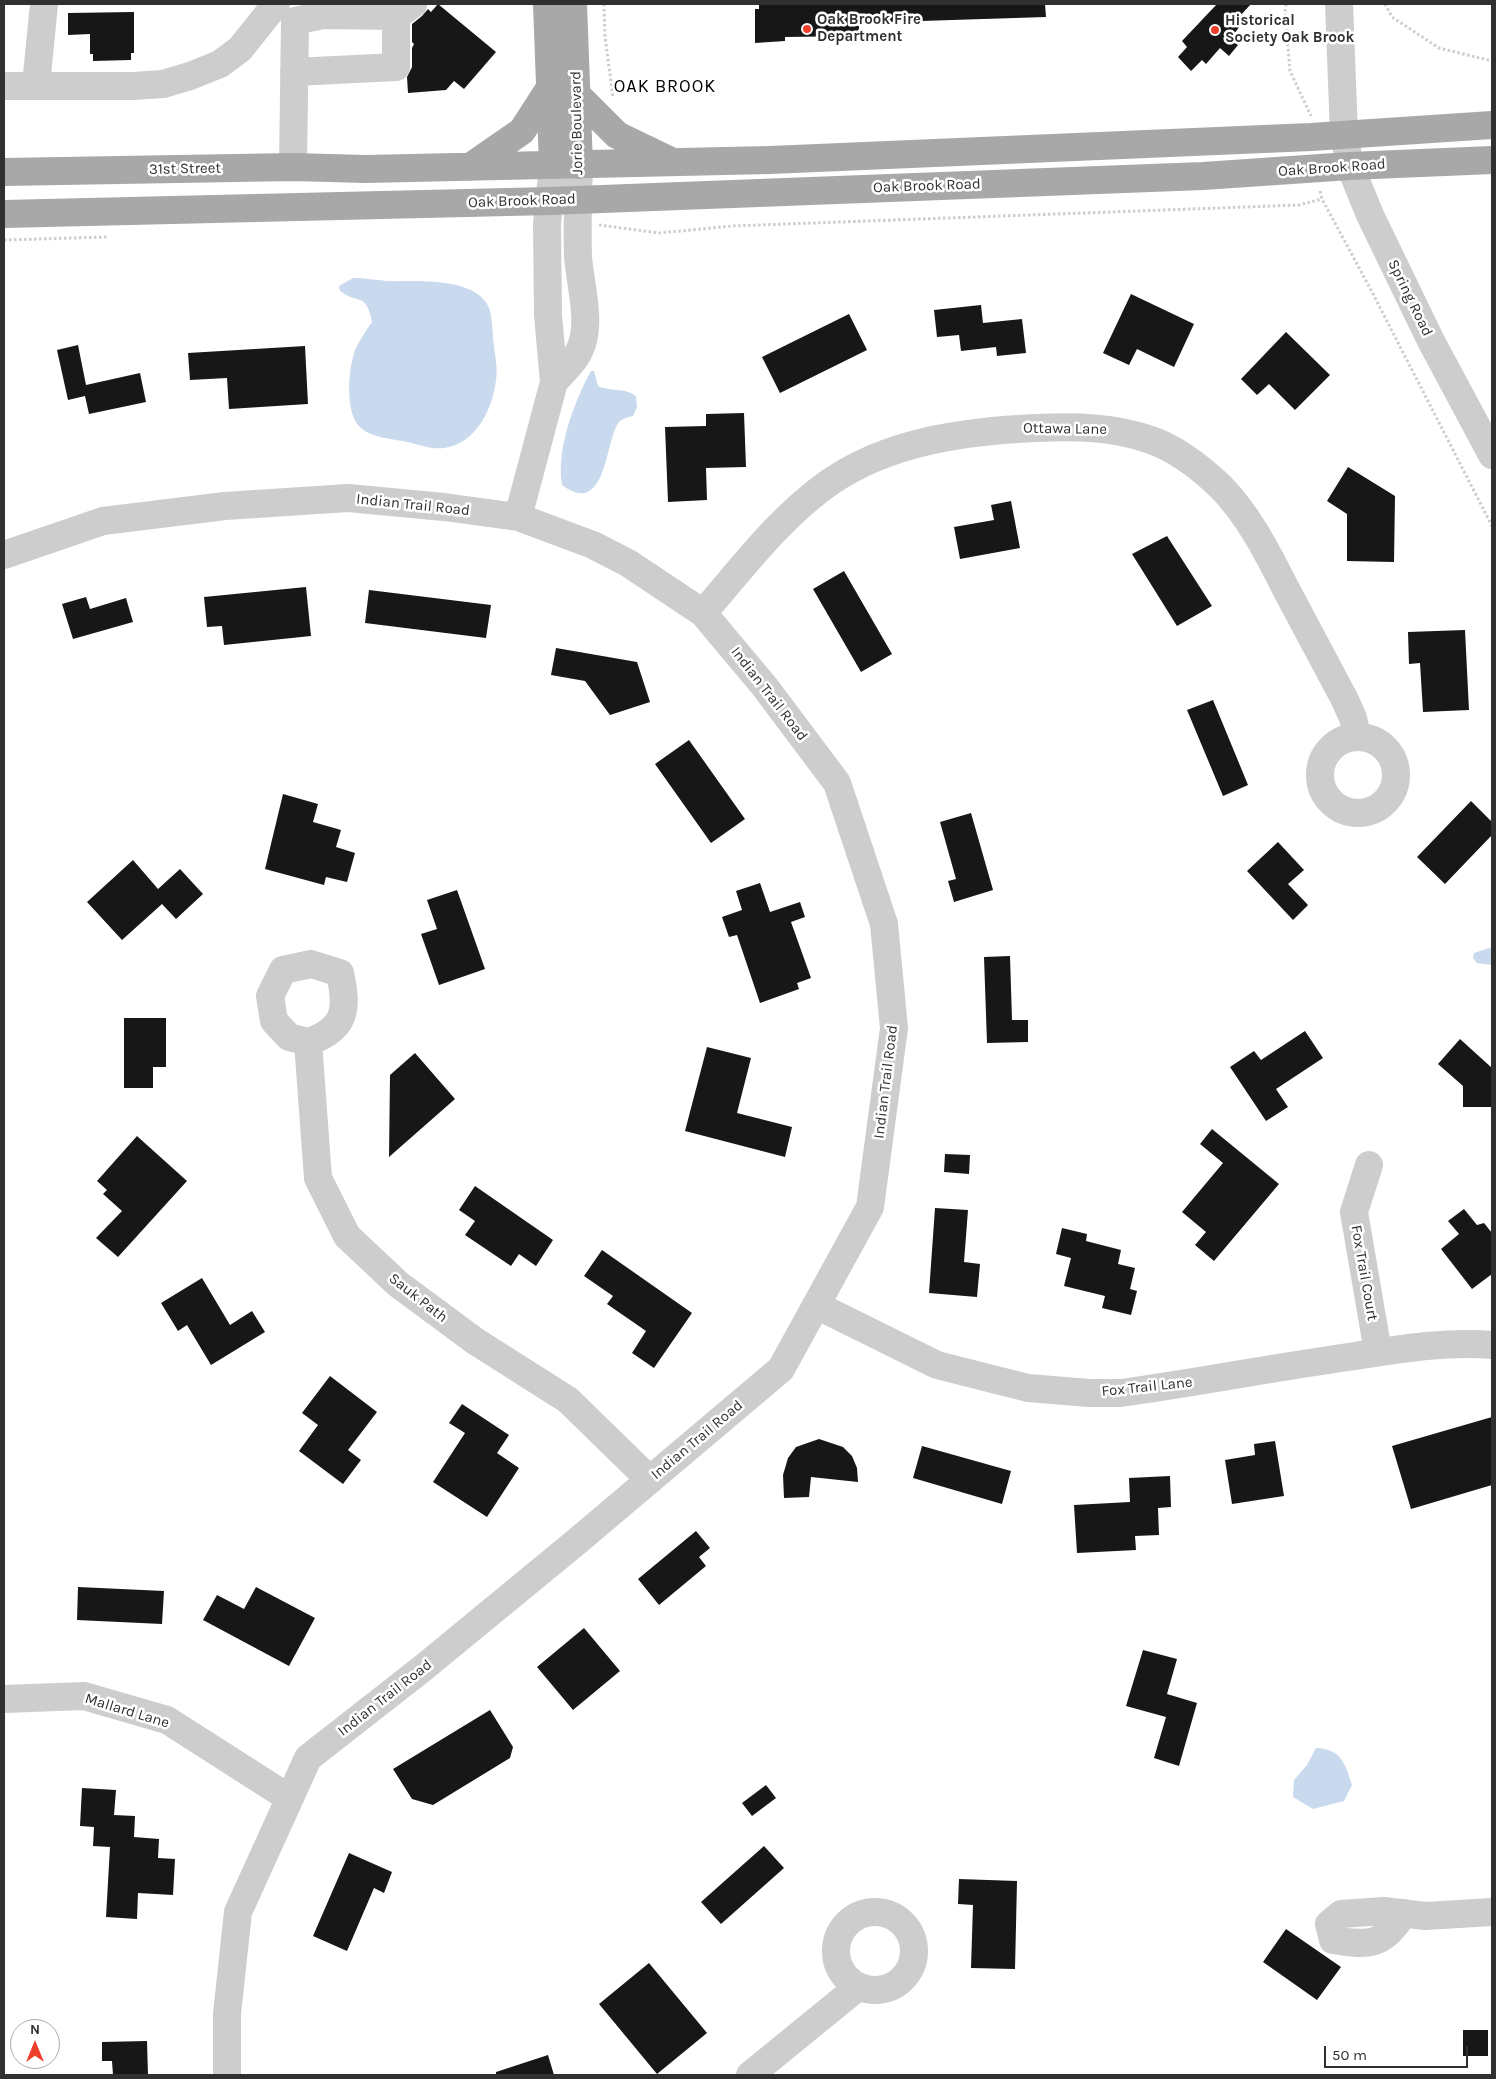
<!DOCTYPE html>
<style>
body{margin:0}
#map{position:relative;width:1496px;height:2079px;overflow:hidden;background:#fff;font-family:Karla,sans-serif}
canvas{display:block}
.frame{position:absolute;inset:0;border:5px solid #303030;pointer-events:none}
.north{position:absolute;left:10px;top:2019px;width:50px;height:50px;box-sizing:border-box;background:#fff;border:1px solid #acacac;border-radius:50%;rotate:0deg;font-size:14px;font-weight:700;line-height:20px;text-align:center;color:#303030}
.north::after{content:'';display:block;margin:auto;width:18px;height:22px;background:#ef3f2a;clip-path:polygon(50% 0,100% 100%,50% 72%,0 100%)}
.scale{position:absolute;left:1324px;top:2046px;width:144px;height:22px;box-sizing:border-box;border:2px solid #303030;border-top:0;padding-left:6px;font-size:15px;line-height:18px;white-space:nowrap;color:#303030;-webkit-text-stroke:4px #fff;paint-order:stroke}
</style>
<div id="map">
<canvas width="1496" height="2079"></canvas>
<div class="frame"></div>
<div class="north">N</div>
<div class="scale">50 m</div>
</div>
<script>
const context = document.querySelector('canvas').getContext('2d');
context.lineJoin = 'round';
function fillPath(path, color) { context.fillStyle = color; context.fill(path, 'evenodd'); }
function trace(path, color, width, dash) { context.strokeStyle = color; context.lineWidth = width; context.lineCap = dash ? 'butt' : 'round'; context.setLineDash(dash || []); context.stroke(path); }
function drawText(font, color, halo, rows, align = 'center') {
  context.font = font + ' Karla,sans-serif'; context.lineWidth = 5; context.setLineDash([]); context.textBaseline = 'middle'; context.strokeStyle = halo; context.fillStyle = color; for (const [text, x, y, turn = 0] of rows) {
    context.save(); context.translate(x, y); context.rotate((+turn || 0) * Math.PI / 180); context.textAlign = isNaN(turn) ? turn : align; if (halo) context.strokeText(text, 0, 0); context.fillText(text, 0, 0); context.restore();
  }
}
const water = new Path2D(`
 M353 278C364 278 376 280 387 281 414 282 476 276 489 308 493 319 492 334 494 346 495 356 498 369 496 380 493 407 478 440 449 447 436 451 420 445 408 442 394 439 372 438 361 428 344 414 348 366 356 348 360 339 366 331 372 322 366 291 358 305 340 291L339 286Z
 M591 371H594L598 386C611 392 624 387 636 396L637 407 633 416C627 417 620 419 617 425 605 447 605 517 562 485 556 450 574 402 591 371Z
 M1492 947V965L1477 963 1473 958 1474 953Z
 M1316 1748C1341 1749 1345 1763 1352 1785L1344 1801 1313 1809 1293 1797 1294 1780 1307 1765Z`);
const building = new Path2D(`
 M438 4 496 52 464 89 454 81 446 90 408 93 407 77 412 67V48L414 44 412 42V24L422 16 428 9 431 12Z
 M759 4H1045L1046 17 859 23V36L785 37V41L755 43V9H759Z
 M1217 4H1251L1239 17 1243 22 1231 38 1238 45 1229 56 1220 48 1206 64 1202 60 1191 71 1178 57 1187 47 1182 41Z
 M134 12V53H131V60L93 61V54H90V34L68 35V13Z
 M1131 294 1194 324 1174 367 1137 349 1129 365 1103 353Z
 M981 305 983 323 1022 319 1026 353 997 356 996 347 961 351 959 335 937 337 934 310Z
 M849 314 867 350 780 393 762 357Z
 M1286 332 1330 375 1295 410 1269 384 1257 395 1241 379Z
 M78 345 86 385 140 373 146 402 89 414 85 396 68 400 57 350Z
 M305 346 308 404 229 409 227 378 190 380 188 353Z
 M744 413 746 467 706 468 707 500 668 502 665 427 706 426V414Z
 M1348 467 1395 496 1394 562 1347 561V514L1327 501Z
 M1011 501 1020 548 960 559 954 527 994 520 991 505Z
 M1167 536 1212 606 1177 626 1132 554Z
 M844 571 892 654 861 672 813 589Z
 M306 587 311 636 224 645 222 626 207 627 204 597Z
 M369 590 491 605 486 638 365 623Z
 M86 597 90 609 126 598 133 622 73 639 62 604Z
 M1465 630 1469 710 1423 712 1420 663 1409 664 1408 632Z
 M556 648 637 662 650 702 610 715 585 681 551 675Z
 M1213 700 1248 785 1223 796 1187 710Z
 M689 740 745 819 711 843 655 764Z
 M283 794 318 804 313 822 341 830 336 847 355 853 347 882 326 877 324 885 265 869Z
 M1471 801 1492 822V835L1445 884 1417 857Z
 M971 813 993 890 954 902 948 881 956 879 940 822Z
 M1278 842 1304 870 1288 884 1308 905 1293 920 1247 871Z
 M133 860 158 889 180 869 203 894 176 919 162 904 122 940 87 902Z
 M760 883 770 912 800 902 805 917 791 922 811 978 797 983 799 989 760 1003 737 935 729 937 722 917 742 910 736 891Z
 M457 890 485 969 439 985 421 934 437 929 427 900Z
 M1010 956 1012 1020H1028V1042L987 1043 984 957Z
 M124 1018H166V1067H153V1088H124Z
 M1305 1031 1323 1058 1276 1089 1288 1107 1266 1121 1230 1067 1254 1051 1261 1060Z
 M1460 1039 1492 1068V1107H1463V1086L1438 1064Z
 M707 1047 751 1058 737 1113 792 1127 785 1157 685 1131Z
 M415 1053 455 1099 389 1157 390 1075Z
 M1212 1129 1279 1184 1214 1261 1195 1245 1206 1232 1182 1212 1223 1163 1200 1144Z
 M137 1136 187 1181 118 1257 96 1238 122 1211 103 1194 107 1190 97 1181Z
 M945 1154 970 1155 969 1174 944 1172Z
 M475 1186 553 1240 536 1266 519 1254 511 1266 465 1235 475 1221 459 1210Z
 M935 1208 968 1210 964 1262 980 1264 977 1297 929 1293Z
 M1464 1209 1477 1225 1484 1223 1492 1233V1274L1472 1289 1441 1249 1459 1234 1448 1221Z
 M1062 1228 1087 1234 1086 1241 1121 1250 1118 1264 1135 1268 1130 1289 1137 1291 1131 1315 1102 1308 1105 1296 1064 1286 1071 1258 1056 1254Z
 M602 1250 692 1313 654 1368 632 1353 646 1331 607 1304 613 1296 584 1276Z
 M202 1278 230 1325 252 1311 265 1332 211 1365 187 1325 178 1331 161 1303Z
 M330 1376 377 1412 348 1450 361 1460 343 1484 299 1451 318 1425 302 1413Z
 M462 1404 509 1435 497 1453 519 1468 487 1517 433 1482 465 1433 449 1423Z
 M1492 1417V1485L1411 1509 1392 1446Z
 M819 1439 843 1447 852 1456 857 1468 858 1482 811 1477 809 1497 784 1498 783 1475 788 1458 796 1447Z
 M1275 1441 1284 1496 1232 1504 1225 1460 1255 1455 1254 1444Z
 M922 1446 1011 1471 1002 1504 913 1478Z
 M1170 1476 1171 1507 1158 1508 1159 1535 1135 1536 1136 1550 1077 1553 1074 1505 1130 1502 1129 1478Z
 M696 1531 710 1548 699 1557 706 1566 659 1605 638 1579Z
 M78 1587 164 1591 162 1624 77 1620Z
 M256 1587 315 1618 289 1666 203 1620 217 1595 244 1609Z
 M584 1628 620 1671 573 1710 537 1667Z
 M1143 1650 1177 1659 1167 1694 1197 1703 1179 1766 1154 1758 1166 1717 1126 1706Z
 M490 1710 513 1747 510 1758 433 1805 412 1799 393 1769Z
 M766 1785 776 1798 752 1816 742 1803Z
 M82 1788 116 1790 114 1815 135 1816 134 1837 159 1839 158 1858 175 1859 173 1895 138 1893 137 1919 106 1917 110 1847 93 1846 94 1827 80 1826Z
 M764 1846 784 1868 721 1924 701 1902Z
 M349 1853 392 1872 384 1893 374 1888 347 1951 313 1936Z
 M959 1879 1017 1881 1015 1969 971 1968 973 1905 958 1904Z
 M1286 1929 1341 1967 1317 2000 1263 1962Z
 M649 1963 707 2033 657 2074 599 2004Z
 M1463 2030H1488V2056H1463Z
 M147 2041 148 2075H113L112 2061H102V2042Z
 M548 2055 554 2075H496V2072Z`);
const path = new Path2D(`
 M604 4 605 36 613 98
 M1286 4 1285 12 1290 71 1311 116
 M1385 4 1392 17 1439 48 1492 61
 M1320 191 1322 199 1371 290 1492 526
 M599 225 659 233 732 226 1299 205 1322 199
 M4 240 108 237`);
const minor = new Path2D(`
 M1339 4 1344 134 1350 166 1370 215 1431 341 1492 455
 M294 72 396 67V16
 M36 85 44 4
 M4 86H133L163 84 190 76 220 64 240 49 276 4
 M293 167 295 21 323 15 396 16 413 4
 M554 382C563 372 575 361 580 349 592 324 580 283 578 257 577 226 578 196 579 165
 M518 517 554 382 548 315 547 224 553 165
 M4 555 103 521 225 506 348 498 444 507 518 517 593 545 628 563 703 613 765 687 837 783 884 924 894 1028 870 1207 781 1369 575 1543 423 1668 308 1758 238 1912 227 2014V2075
 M703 613C743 567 780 517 830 482 890 441 966 431 1037 428 1075 426 1114 427 1151 440 1177 449 1201 468 1221 487 1250 517 1268 554 1287 591 1306 627 1325 663 1345 700L1353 718 1357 736
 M1320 775a38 38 0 1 1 76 0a38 38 0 1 1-76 0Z
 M308 1042 289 1037 274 1021 270 996 283 970 311 964 340 973C348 1010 346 1029 308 1042L318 1178 347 1236 398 1284 475 1341 568 1400 650 1480
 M1369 1165 1354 1212 1378 1352
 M816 1305 937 1365 1028 1388 1089 1393H1121C1199 1382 1277 1367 1355 1356 1401 1349 1446 1341 1492 1345
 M4 1699 84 1696 167 1720 289 1798
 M836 1951a39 39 0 1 1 78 0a39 39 0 1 1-78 0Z
 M1404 1913C1382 1946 1370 1946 1333 1940L1329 1924 1341 1914 1384 1911 1425 1916 1492 1912
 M750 2075 858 1987`);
const major = new Path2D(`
 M547 4 553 165
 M573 4 579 165
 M577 95 617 135 669 160
 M470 167 522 131 551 86
 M4 172 293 167 366 169 770 160 1311 137 1492 125
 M4 214 550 201 1203 176 1350 166 1492 160`);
const markers = [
 [807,29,5,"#ef3f2a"],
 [1215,30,5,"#ef3f2a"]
];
const poiNames = [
 ["Oak Brook Fire",817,20],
 ["Department",817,37],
 ["Historical",1225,21],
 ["Society Oak Brook",1225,38]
];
const streetNames = [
 ["Jorie Boulevard",577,123,-91],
 ["Oak Brook Road",1332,168,-4],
 ["31st Street",185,169,-1],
 ["Oak Brook Road",927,186,-2],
 ["Oak Brook Road",522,201,-2],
 ["Spring Road",1410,298,64],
 ["Ottawa Lane",1065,429,1],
 ["Indian Trail Road",413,505,6],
 ["Indian Trail Road",769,694,52],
 ["Indian Trail Road",886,1082,-83],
 ["Fox Trail Court",1364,1273,80],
 ["Sauk Path",418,1298,38],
 ["Fox Trail Lane",1147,1387,-6],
 ["Indian Trail Road",697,1440,-40],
 ["Indian Trail Road",385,1698,-38],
 ["Mallard Lane",127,1711,17]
];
const quarterNames = [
 ["OAK BROOK",665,87]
];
fillPath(water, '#c9d9ee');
fillPath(building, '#171717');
trace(path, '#cdcdcd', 3, [2.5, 2.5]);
trace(minor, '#cdcdcd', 28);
trace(major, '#a8a8a8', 28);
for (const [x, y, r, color] of markers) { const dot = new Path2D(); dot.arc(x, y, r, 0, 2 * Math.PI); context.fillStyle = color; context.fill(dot); trace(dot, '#fff', 2); }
drawText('bold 15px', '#303030', '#fff', poiNames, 'left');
drawText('15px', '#303030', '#fff', streetNames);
context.letterSpacing = '1px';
drawText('18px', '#000', '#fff', quarterNames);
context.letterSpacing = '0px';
</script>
